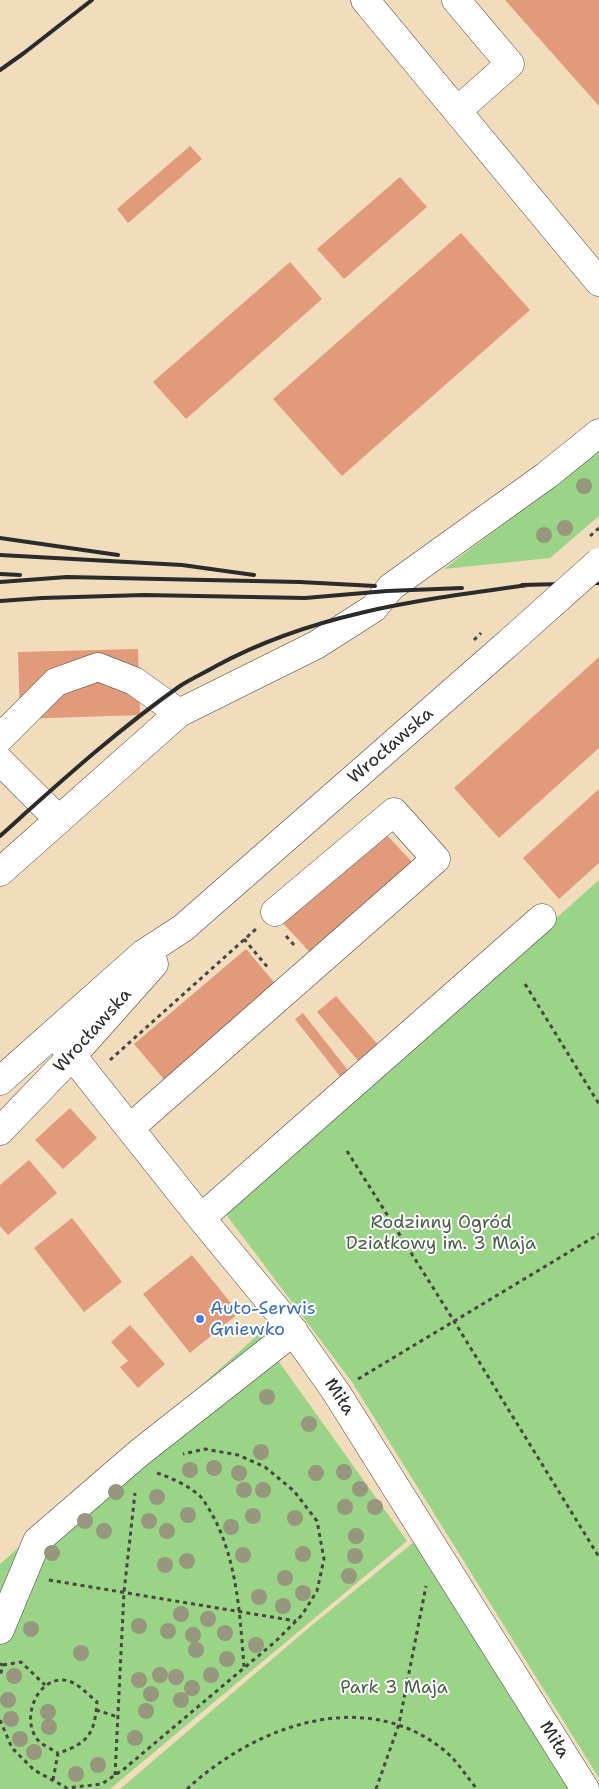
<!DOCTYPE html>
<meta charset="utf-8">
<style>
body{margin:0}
canvas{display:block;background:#f1dcbc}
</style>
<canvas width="599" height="1789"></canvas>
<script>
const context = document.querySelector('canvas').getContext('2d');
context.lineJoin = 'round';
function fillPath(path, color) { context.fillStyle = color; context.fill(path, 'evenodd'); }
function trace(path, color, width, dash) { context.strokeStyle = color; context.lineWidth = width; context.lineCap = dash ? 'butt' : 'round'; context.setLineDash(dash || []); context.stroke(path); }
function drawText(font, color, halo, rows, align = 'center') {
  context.font = font + ' "Shantell Sans",sans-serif'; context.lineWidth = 4; context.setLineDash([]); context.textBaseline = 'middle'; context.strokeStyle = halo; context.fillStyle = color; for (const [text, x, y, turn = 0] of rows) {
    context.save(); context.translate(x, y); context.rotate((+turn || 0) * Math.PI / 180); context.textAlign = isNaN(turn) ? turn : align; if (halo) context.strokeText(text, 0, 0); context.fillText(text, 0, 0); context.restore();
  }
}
const green = new Path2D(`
 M599 452V516L550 558 444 569Z
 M599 880V1778L352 1382 225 1213Z
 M259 1334 407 1541 110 1789H0V1564Z
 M420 1537 576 1789H120L311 1626Z`);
const building = new Path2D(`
 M505 0H599V106Z
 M190 146 202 159 128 223 117 209Z
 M400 177 427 207 344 279 317 249Z
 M461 233 530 310 342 476 273 399Z
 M290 262 322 299 186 419 153 382Z
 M138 649 140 715 20 719 18 652Z
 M599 657V748L499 838 454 788Z
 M599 789V863L559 899 523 858Z
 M380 828 417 867 317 960 281 921Z
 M246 949 279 988 167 1083 134 1044Z
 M336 996 379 1046 360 1063 317 1012Z
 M303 1013 350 1073 342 1079 295 1019Z
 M70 1108 97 1138 63 1169 35 1140Z
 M29 1160 57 1193 8 1235 0 1226V1185Z
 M72 1218 122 1282 84 1312 34 1248Z
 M192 1255 239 1313 190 1353 143 1294Z
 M130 1325 165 1364 138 1388 120 1367 128 1361 111 1342Z`);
const path = new Path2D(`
 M286 936 295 946
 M244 939 269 969
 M525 984 599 1104
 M110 1060 256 929
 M347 1151 454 1321 599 1557
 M358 1379 599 1234
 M157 1473C172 1478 189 1486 200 1496 204 1500 206 1505 209 1509 237 1555 240 1615 244 1667
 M49 1580 296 1621
 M0 1664 3 1665 0 1676
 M3 1665 21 1662 45 1685
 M96 1710 118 1717
 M0 1720 12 1748 34 1770 67 1788 102 1784 124 1769 276 1641 302 1615 317 1591 324 1559 317 1521 294 1491 265 1467 238 1455 205 1449 183 1454
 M115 1775 124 1592 135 1493
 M53 1780 58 1753C88 1744 95 1733 97 1702 87 1694 75 1679 61 1680 37 1681 24 1714 34 1734 38 1744 50 1748 58 1753
 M187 1789C255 1726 365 1685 445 1751 458 1762 466 1776 477 1789
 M376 1789 399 1724 426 1586`);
const minor = new Path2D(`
 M365 0 599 282
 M456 0 510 64 457 111
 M0 738 56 682 98 667 134 681 179 713
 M0 761 59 820
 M0 872 179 713 316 645 374 608 391 587 547 475 599 433
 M54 1033 201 1218 286 1321 336 1392 585 1789
 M130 1128 436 859 394 812 275 912
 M201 1218 542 918
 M0 1630 37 1541 139 1453 294 1331`);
const major = new Path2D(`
 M0 1081 143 954 183 928 506 645
 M0 1131 73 1055 154 964`);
const rail = new Path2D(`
 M0 70 24 53 92 0
 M0 538 118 555
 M0 555 182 565 254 575
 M0 574 20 575
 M0 582 67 577 300 582 375 586
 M522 585 599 583
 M0 601 42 598 144 595 305 598 387 591 462 588
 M0 836C58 784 116 731 180 686 191 679 204 673 216 666 314 613 419 600 528 585`);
const pathBridge = new Path2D(`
 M590 536 599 528
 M474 640 481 633`);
const majorBridge = new Path2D(`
 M506 645 599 562`);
const trees = [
 [584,486],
 [565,528],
 [544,535],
 [267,1397],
 [309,1424],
 [261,1452],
 [214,1468],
 [190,1470],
 [344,1472],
 [239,1473],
 [316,1473],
 [360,1489],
 [244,1490],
 [263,1490],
 [116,1492],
 [157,1497],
 [345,1507],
 [375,1507],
 [188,1515],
 [253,1516],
 [295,1518],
 [85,1521],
 [149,1521],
 [231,1527],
 [104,1531],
 [167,1531],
 [356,1536],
 [52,1553],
 [303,1554],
 [243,1555],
 [355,1556],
 [187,1561],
 [165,1565],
 [349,1576],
 [285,1578],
 [303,1593],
 [259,1597],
 [283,1606],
 [181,1614],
 [208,1619],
 [139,1626],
 [31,1629],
 [168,1631],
 [225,1633],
 [193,1635],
 [256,1645],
 [196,1650],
 [81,1653],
 [227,1659],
 [160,1675],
 [211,1675],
 [14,1676],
 [176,1677],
 [139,1680],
 [192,1688],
 [151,1694],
 [8,1700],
 [181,1700],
 [146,1711],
 [48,1712],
 [11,1719],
 [49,1727],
 [135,1738],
 [20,1739],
 [34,1752],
 [98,1765],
 [76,1774]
];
const markers = [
 [200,1319,5,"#3f7fe0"]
];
const streetNames = [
 ["Wrocławska",391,746,-41],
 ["Wrocławska",93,1031,-48],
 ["Miła",339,1397,57],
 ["Miła",554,1740,58]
];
const parkNames = [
 ["Rodzinny Ogród",441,1223],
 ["Działkowy im. 3 Maja",441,1244],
 ["Park 3 Maja",394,1688]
];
const shopNames = [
 ["Auto-Serwis",210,1309],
 ["Gniewko",210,1330]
];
fillPath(green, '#9ad487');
fillPath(building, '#e19a7a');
trace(minor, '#494641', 29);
trace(major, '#494641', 29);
trace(path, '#494641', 3, [4, 4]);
trace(minor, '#fff', 28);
trace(major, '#fff', 28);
trace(rail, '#2b2b2b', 4);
trace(majorBridge, '#494641', 29, []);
trace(pathBridge, '#494641', 3, [4, 4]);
trace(majorBridge, '#fff', 28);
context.fillStyle = '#96977c';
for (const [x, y] of trees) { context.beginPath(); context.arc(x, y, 8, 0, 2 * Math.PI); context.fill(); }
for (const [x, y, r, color] of markers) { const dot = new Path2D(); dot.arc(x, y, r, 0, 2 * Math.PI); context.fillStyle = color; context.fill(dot); trace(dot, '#fff', 2); }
drawText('18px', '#2b2b2b', '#fff', streetNames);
drawText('18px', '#4c5e47', '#fff', parkNames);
drawText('18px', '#366cbe', '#fff', shopNames, 'left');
</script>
